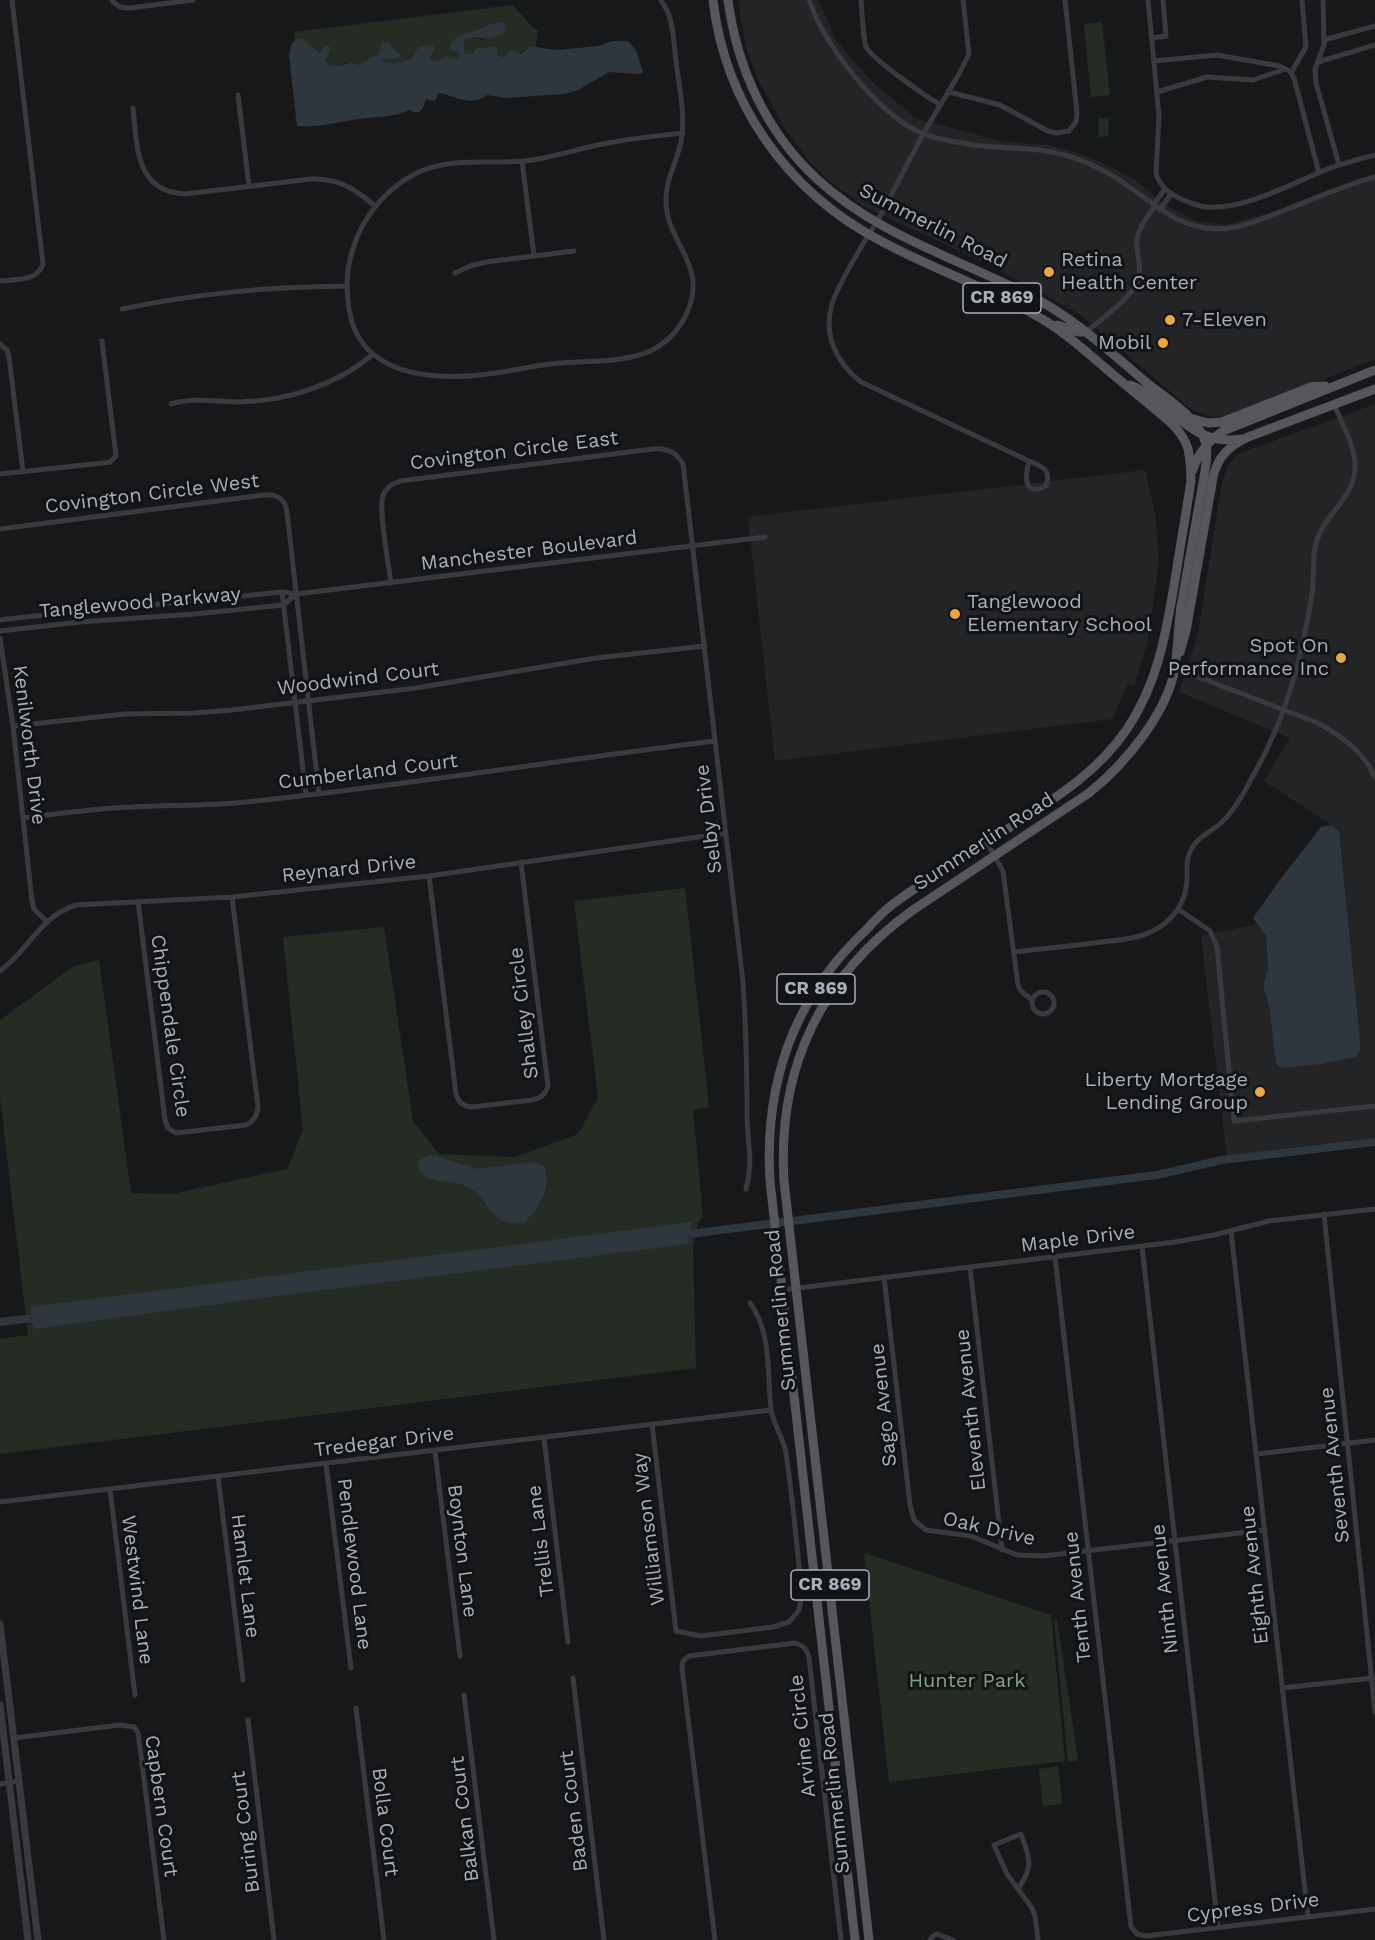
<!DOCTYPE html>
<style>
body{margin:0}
canvas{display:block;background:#171819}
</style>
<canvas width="1375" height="1940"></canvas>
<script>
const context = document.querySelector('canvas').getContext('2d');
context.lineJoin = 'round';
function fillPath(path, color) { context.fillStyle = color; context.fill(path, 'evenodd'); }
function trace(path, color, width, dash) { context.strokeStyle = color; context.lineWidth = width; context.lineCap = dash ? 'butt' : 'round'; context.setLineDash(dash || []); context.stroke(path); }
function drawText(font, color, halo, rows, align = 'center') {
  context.font = font + ' "Work Sans",sans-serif'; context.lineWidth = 6; context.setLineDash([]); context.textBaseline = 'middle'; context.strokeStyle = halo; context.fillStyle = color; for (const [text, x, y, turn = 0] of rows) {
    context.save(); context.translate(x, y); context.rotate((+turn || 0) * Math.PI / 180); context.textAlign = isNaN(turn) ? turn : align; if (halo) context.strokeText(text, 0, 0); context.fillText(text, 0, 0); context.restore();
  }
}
const built = new Path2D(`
 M738 0H818L836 40 872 82 917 119 1005 142 1048 145 1075 152 1100 162 1135 180 1167 206 1196 221 1225 225 1266 214 1375 176V359L1259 405 1222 417H1214L1200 413 1187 406 1081 315 990 265 863 206 826 178 807 158 786 130 758 79 746 48Z
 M1375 404V1138L1285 1148 1227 1157 1201 936 1257 924 1266 936 1268 968 1263 986 1269 1005 1276 1062 1281 1067 1322 1064 1356 1057 1361 1050 1339 832 1331 825 1264 781 1290 738 1179 692 1198 634 1221 488 1227 467 1238 454Z
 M1145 470 1156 518 1159 564 1147 643 1134 686 1128 684 1112 719 775 761 748 517Z`);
const green = new Path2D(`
 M513 5 533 28 538 30 536 47 530 46C520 55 510 58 497 56L498 48 466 55 464 50 465 39 470 37 483 40 504 22 482 26 450 44 449 48 458 52 459 57 458 59 446 57 435 62 416 52C404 64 398 63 381 62V60L398 58 381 51 378 55 369 58 360 65 346 63 339 66H330L325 61 330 52 320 54 301 39 295 40 294 32Z
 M1102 22 1110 95 1091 97 1084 24Z
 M1098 118H1108L1109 136 1099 137Z
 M685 888 709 1107 693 1110 703 1217 698 1223 693 1245 696 1368 0 1454V1339L28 1335 0 1097V1020L74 966 99 960 131 1193 172 1194 287 1169 303 1130 283 937 384 927 413 1121 439 1154 515 1157 578 1134 598 1097 574 901Z
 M864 1553 1051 1615 1065 1761 889 1782Z
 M1054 1619 1057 1620 1078 1760 1068 1762Z
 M1058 1766 1062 1804 1043 1806 1039 1769Z`);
const water = new Path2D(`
 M504 22 505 31C485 45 482 34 465 39L464 50 466 54H473L477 48 498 47 497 55 503 57 511 50 521 54 530 46 556 50 599 46 613 41H628L636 50 643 72 639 74 609 72 578 90 563 94 507 98 487 95C470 107 458 97 439 93L435 101 426 99 423 108 419 112H414L409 110C395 117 383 116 368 118 344 120 322 128 297 126L289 55 291 45 296 39H301L320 53 322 48 329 45 330 52 325 61 330 66H339L350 63 360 65 369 58 378 55 380 51V45L383 42H388L400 55 399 58 381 60 382 62C397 63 412 64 418 47L433 45 434 51 429 59 435 62 446 57 458 59 459 57 458 52 449 49C452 34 466 35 476 30 487 25 492 23 504 22Z
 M1331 825 1339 831 1361 1050 1356 1057 1322 1064 1281 1068 1276 1063 1269 1005 1263 986 1268 968 1266 936 1253 918 1282 877 1321 827Z
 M432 1155 478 1169 531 1162 544 1166C553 1187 539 1208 524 1223 490 1228 491 1199 468 1187 452 1178 419 1187 418 1163L422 1158Z
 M692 1222 688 1244 284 1295 34 1329 30 1307Z`);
const canal = new Path2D(`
 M681 1235 1157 1175 1222 1160 1375 1142
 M0 1322 41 1317`);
const minor = new Path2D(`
 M112 0C117 7 122 8 130 8L193 0
 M661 0C664 5 667 10 669 15 674 30 674 46 676 61 679 87 686 115 681 141 677 163 665 180 666 202 667 246 711 265 685 317 677 332 664 345 648 352 618 364 583 360 551 364 530 366 509 372 488 374 434 381 359 377 349 309 346 290 346 271 352 252 362 215 390 183 426 169 458 158 491 164 524 161 553 158 580 148 608 143 633 138 658 136 683 133
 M809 0C824 44 875 110 917 131 934 139 955 142 974 145 1015 150 1045 145 1085 162 1102 169 1118 178 1132 189 1161 209 1179 227 1216 229 1242 229 1266 217 1290 208 1318 197 1346 185 1375 177
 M861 0C862 10 863 39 866 47 872 59 928 98 941 105
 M963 0 969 54 959 74 923 134 877 222C867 236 859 251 850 266 844 278 836 291 832 304 823 334 836 363 861 382L1029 461
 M1148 0 1159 116 1156 173C1160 187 1169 193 1181 199 1189 202 1198 207 1207 207 1245 210 1295 182 1330 168 1345 163 1360 159 1375 155
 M1323 0 1324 45 1315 69 1316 83 1339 165
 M1152 38 1166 36 1163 0
 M1324 40 1375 26
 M1154 61 1217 55 1279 66 1290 71 1294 78 1319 173
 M1318 62 1375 45
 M1291 73 1306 47 1302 0
 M949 92 1000 105 1048 131 1056 133 1069 131 1076 122 1077 113 1065 0
 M1157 92 1207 77 1253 80 1285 69
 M238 95 249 186
 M133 108C137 145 135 192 185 194L311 179C339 178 355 189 375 206
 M522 161 534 256
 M1153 205 1165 189
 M1160 210 1171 194
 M455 273 470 266 486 262 574 251
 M0 281C16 279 37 282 43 264L12 0
 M122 309C199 293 268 287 347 286
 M1086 332C1100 320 1131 298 1137 282 1143 269 1136 254 1137 240 1139 227 1147 217 1155 206
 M0 344 7 350 9 357 23 471
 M171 404C194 397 216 402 240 402 286 401 337 385 372 355
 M1029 461C1042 466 1052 470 1046 486 1023 497 1025 476 1029 461Z
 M0 474 103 463 110 462 116 456 102 341
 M0 529 264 495H273L280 498 285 504 287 512 319 794
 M391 583C389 566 378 509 383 496 386 487 392 484 400 481L653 449C668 448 676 452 683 464L743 982C746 1027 747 1071 747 1116 747 1143 754 1161 746 1189
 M282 592 306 795
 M0 620C94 609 188 602 282 592L296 594 765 537
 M0 631 80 622 195 614 283 605 296 594
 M0 638 13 726 32 901 34 909 46 921
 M1175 668 1318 723C1341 736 1365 752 1375 778
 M13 726 125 714 194 713 232 710 416 688 596 658 705 646
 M23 818C59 814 96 808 132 807 170 805 208 806 246 802 403 786 558 760 715 741
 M987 843 1003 871 1018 985 1021 991 1032 1000
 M429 876 456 1094C459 1103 463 1106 472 1107L532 1100C541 1098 545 1095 548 1086L521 862
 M138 901 165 1120 168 1128 176 1133 246 1125C254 1121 257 1116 258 1107L232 897
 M1178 909 1210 931 1217 947 1234 1121 1375 1106
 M1014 952C1038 949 1062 947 1086 944 1113 940 1143 941 1164 924 1179 912 1187 895 1187 876 1187 867 1186 858 1191 850 1197 837 1211 832 1221 823 1235 810 1245 791 1254 774 1286 718 1302 658 1312 594 1315 576 1311 558 1317 540 1325 514 1354 497 1355 469 1356 447 1342 424 1334 404
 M0 971C29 950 39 917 76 905L232 897 429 876 726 833
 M1032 1003a11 11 0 1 1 22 0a11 11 0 1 1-22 0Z
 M1324 1214 1375 1712
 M1231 1231 1308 1917
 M1142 1246 1218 1927
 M1055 1257 1131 1927 1137 1934 1146 1936 1375 1909
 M970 1267 1002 1550
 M884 1277 910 1505 914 1520 926 1530 971 1536 1017 1555 1043 1556 1265 1530
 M782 1290 1175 1242 1214 1235 1269 1221 1375 1209
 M652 1424 676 1631 701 1636 773 1627 789 1622 799 1610 802 1595C797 1548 793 1500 786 1453 784 1438 773 1425 771 1409 767 1375 772 1332 750 1303
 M544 1438 568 1642
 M435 1451 460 1656
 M1257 1454 1375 1440
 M326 1464 351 1668
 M218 1476 243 1680
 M110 1489 135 1695
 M0 1502 771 1410
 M573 1678 604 1940
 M1282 1688 1373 1678
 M464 1695 494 1940
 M356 1708 384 1940
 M248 1720 274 1940
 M14 1738 120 1725 134 1727 138 1733 141 1755 164 1940
 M0 1784 19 1781
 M1018 1889C1034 1866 1030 1859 1021 1834L994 1845 1007 1874 1032 1908 1035 1916 1038 1940
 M715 1940 682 1668 683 1661 689 1656 795 1643C804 1646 807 1649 809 1658L841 1940
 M930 1940 933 1936 937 1934 953 1940`);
const tertiary = new Path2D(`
 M0 1624 38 1940
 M0 1705 28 1940`);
const primary = new Path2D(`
 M713 0C725 104 787 191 879 240 932 269 990 288 1042 319 1065 332 1084 350 1103 366 1125 385 1148 403 1170 422 1191 442 1190 454 1191 481 1186 514 1180 547 1175 580 1166 633 1158 683 1127 729 1095 776 1049 802 1003 832 967 856 928 878 893 904 884 911 875 920 867 929 794 997 764 1083 770 1181L855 1940
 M728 0C737 68 766 132 817 179 876 234 956 258 1027 294 1072 316 1109 351 1147 383 1167 399 1199 418 1206 444 1208 453 1206 463 1205 471 1197 517 1189 562 1181 607 1178 627 1178 647 1175 667 1168 713 1124 765 1089 793L913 910C821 976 777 1068 784 1181L869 1940
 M1057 325 1078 332H1086
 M1130 385C1172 401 1188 447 1241 439
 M1190 418 1208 423 1222 422 1311 387 1325 386
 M1193 470C1198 453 1208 441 1223 431L1375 370
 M1180 652 1186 631 1213 478C1217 457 1229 446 1248 437L1375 389`);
const markers = [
 [1049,272,6,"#eba73e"],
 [1170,320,6,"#eba73e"],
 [1163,343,6,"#eba73e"],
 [955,614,6,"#eba73e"],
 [1341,658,6,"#eba73e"],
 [1260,1092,6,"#eba73e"]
];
const shields = [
 [1002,298,78],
 [816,989,78],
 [830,1585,78]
];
const shieldNames = [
 ["CR 869",1002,298],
 ["CR 869",816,989],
 ["CR 869",830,1585]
];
const streetNames = [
 ["Summerlin Road",933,226,27],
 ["Covington Circle East",514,451,-7],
 ["Covington Circle West",152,494,-7],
 ["Manchester Boulevard",529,551,-7],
 ["Tanglewood Parkway",140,603,-5],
 ["Woodwind Court",358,679,-7],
 ["Kenilworth Drive",29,745,83],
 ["Cumberland Court",368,772,-7],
 ["Selby Drive",709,819,-97],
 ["Summerlin Road",984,842,-33],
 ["Reynard Drive",349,869,-6],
 ["Shalley Circle",524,1013,-97],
 ["Chippendale Circle",170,1026,82],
 ["Maple Drive",1078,1239,-7],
 ["Summerlin Road",781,1310,-96],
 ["Sago Avenue",884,1405,-96],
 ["Eleventh Avenue",971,1410,-96],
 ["Tredegar Drive",384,1442,-7],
 ["Seventh Avenue",1335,1465,-96],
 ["Williamson Way",649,1529,-97],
 ["Oak Drive",989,1529,13],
 ["Trellis Lane",541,1541,-97],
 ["Boynton Lane",462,1551,83],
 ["Pendlewood Lane",354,1564,83],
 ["Eighth Avenue",1255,1575,-96],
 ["Hamlet Lane",245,1576,83],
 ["Ninth Avenue",1165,1589,-96],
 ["Westwind Lane",137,1590,83],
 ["Tenth Avenue",1078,1597,-96],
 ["Arvine Circle",803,1736,-96],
 ["Summerlin Road",835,1793,-96],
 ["Capbern Court",161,1806,82],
 ["Baden Court",574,1811,-97],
 ["Balkan Court",465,1819,-97],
 ["Bolla Court",385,1822,83],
 ["Buring Court",246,1832,-97],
 ["Cypress Drive",1253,1908,-7]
];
const poiNames = [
 ["Retina",1061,260],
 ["Health Center",1061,283],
 ["7-Eleven",1182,320],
 ["Mobil",1151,343,"right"],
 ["Tanglewood",967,602],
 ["Elementary School",967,625],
 ["Spot On",1329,646,"right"],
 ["Performance Inc",1329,669,"right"],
 ["Liberty Mortgage",1248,1080,"right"],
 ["Lending Group",1248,1103,"right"]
];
const parkNames = [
 ["Hunter Park",967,1681]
];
fillPath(built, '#232426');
fillPath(green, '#242c24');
fillPath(water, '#2e373d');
trace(canal, '#2e373d', 8);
trace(minor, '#393a3e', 5);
trace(tertiary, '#393a3e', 7);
trace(primary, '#55575d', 9);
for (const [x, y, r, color] of markers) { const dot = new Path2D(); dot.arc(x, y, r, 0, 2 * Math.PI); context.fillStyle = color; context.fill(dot); trace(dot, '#121314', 2); }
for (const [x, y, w] of shields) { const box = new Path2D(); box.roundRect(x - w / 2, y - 15, w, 30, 4.5); context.fillStyle = '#121314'; context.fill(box); trace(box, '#aaafb9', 1.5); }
drawText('bold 18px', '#aaafb9', null, shieldNames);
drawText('20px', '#aaafb9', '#121314', streetNames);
drawText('20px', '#aaafb9', '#121314', poiNames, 'left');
drawText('20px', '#82a382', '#121314', parkNames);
</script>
